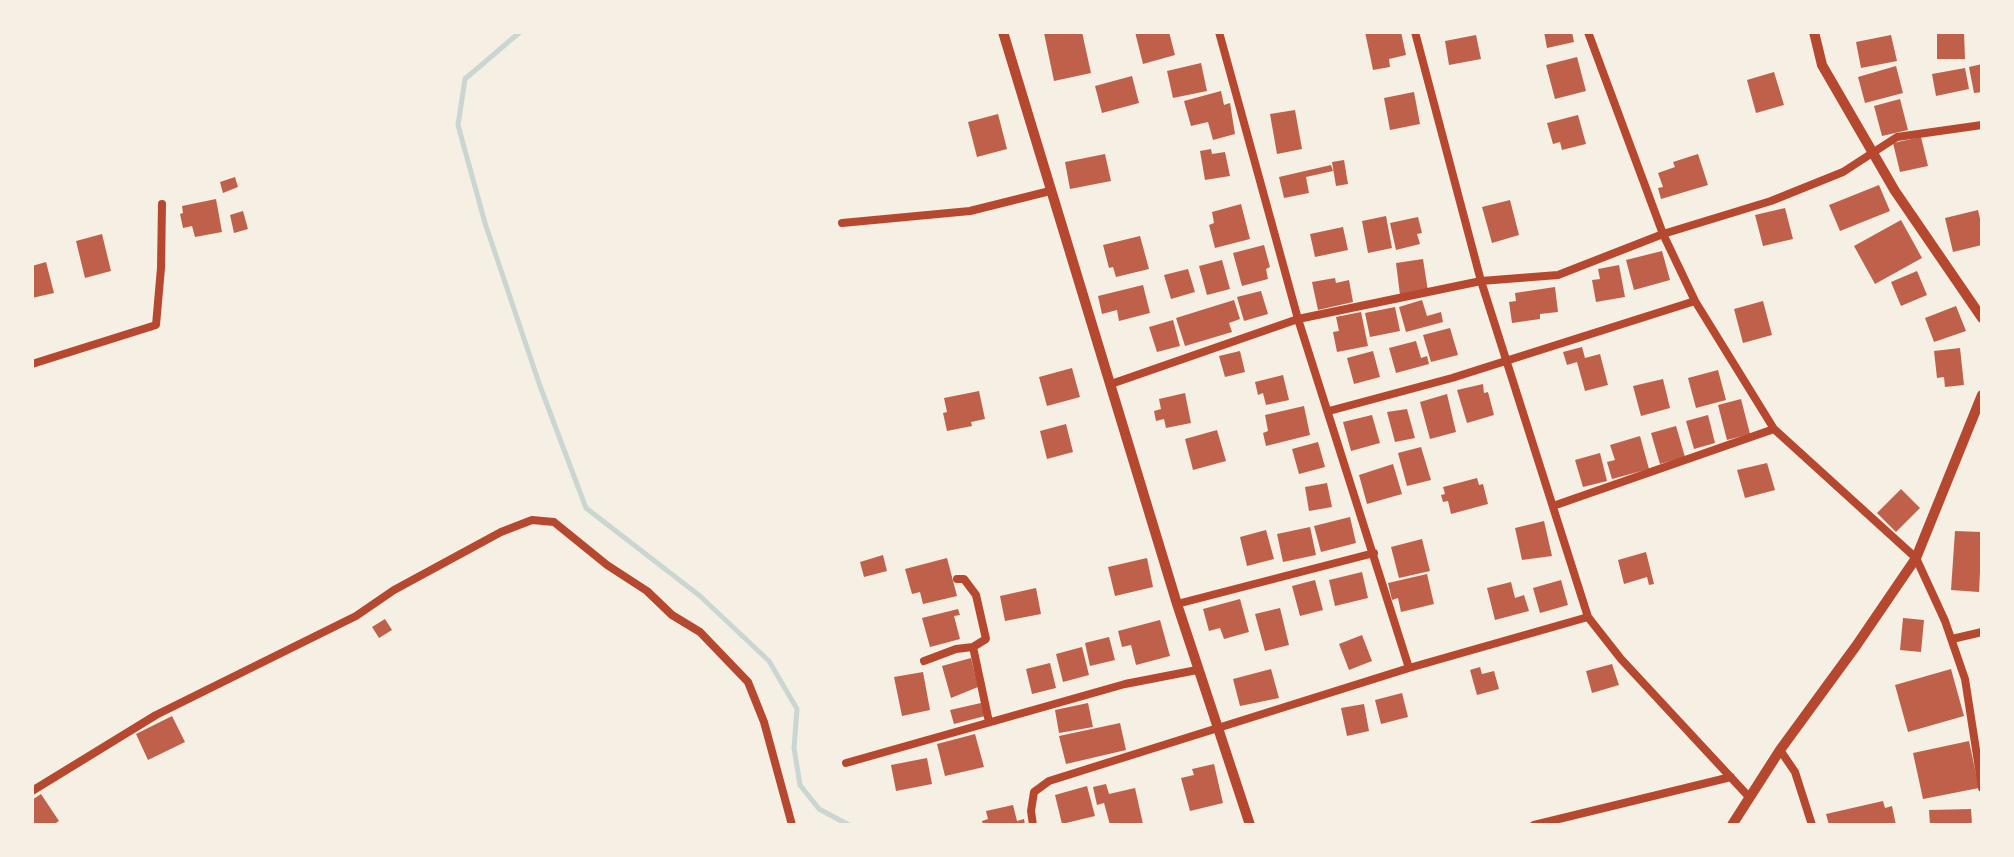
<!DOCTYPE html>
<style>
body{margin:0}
#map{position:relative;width:2014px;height:857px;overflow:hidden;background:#f6efe4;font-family:Commissioner,sans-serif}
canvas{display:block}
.frame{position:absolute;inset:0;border:34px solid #f6efe4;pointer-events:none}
</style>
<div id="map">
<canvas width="2014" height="857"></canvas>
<div class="frame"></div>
</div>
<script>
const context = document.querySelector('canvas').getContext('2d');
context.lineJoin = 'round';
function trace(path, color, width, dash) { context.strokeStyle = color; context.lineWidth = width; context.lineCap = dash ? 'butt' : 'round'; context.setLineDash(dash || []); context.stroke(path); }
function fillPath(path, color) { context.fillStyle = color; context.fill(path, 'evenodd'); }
const stream = new Path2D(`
 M520 32 465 79 458 125 485 223 540 386 586 508 700 596 769 661 797 709 794 748 800 785 819 809 849 825`);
const building = new Path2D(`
 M1050 32H1082L1091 73 1054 81 1044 33Z
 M1135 32H1169L1175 55 1143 64Z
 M1365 32H1401L1406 55 1389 59 1390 67 1373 70Z
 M1544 32H1572L1574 42 1547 48Z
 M1937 32H1964L1965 59H1937Z
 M1476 35 1481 59 1449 65 1445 41Z
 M1891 35 1897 61 1861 68 1856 42Z
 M1577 57 1586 91 1555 99 1546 65Z
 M1201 63 1207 91 1173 98 1167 71Z
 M1982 64V92L1974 93 1969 67Z
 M1896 66 1903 93 1865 103 1858 77Z
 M1965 68 1969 89 1936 96 1932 74Z
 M1774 72 1784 105 1756 113 1747 80Z
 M1132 76 1139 103 1102 113 1095 86Z
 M1221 91 1224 105 1230 103 1235 134 1213 140 1208 122 1191 126 1184 101Z
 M1414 92 1420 124 1390 130 1384 98Z
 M1900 99 1908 130 1882 136 1874 106Z
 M1295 110 1302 149 1277 154 1270 114Z
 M998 114 1007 149 977 157 968 122Z
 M1578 115 1586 144 1562 150 1560 142 1553 144 1547 123Z
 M1921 137 1928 166 1900 172 1893 143Z
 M1211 149 1212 154 1225 152 1230 176 1205 180 1200 151Z
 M1105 154 1111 181 1070 189 1065 162Z
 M1698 154 1708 185 1661 199 1658 188 1663 187 1658 173 1675 167 1673 162Z
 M1344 160 1348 184 1336 186 1332 162Z
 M1331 165 1333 171 1306 177 1309 193 1284 198 1279 177Z
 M235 177 238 187 223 193 220 182Z
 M1879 185 1890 211 1840 231 1829 205Z
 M216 199 222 232 195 237 192 226 183 228 180 214 183 213 182 206Z
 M1510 200 1519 235 1492 243 1482 207Z
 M1241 204 1250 239 1215 248 1209 225 1214 223 1212 212Z
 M1785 208 1793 239 1763 246 1755 215Z
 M1978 210 1982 227V245L1953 252 1945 218Z
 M243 211 248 229 234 233 230 215Z
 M1386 216 1392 248 1368 253 1362 221Z
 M1418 217 1422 233 1417 234 1420 244 1396 250 1390 223Z
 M1901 220 1922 258 1875 284 1854 246Z
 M1343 227 1348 250 1315 257 1310 234Z
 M102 234 111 271 85 278 76 241Z
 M1140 236 1149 269 1116 277 1113 267 1109 268 1103 245Z
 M1264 245 1270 267 1266 269 1268 279 1242 286 1233 253Z
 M1662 251 1670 280 1634 290 1626 260Z
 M1423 259 1428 291 1400 295 1396 263Z
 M1222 260 1230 289 1207 295 1199 266Z
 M46 262 54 293 32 298V266Z
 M1619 265 1625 297 1596 302 1592 280 1600 279 1598 269Z
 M1188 269 1195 292 1171 299 1164 275Z
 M1917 271 1927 295 1901 306 1891 282Z
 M1335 278 1336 283 1349 280 1353 302 1318 310 1312 282Z
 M1143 285 1150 313 1119 321 1117 310 1102 314 1098 296Z
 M1555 287 1558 312 1540 314V319L1512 323 1509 302 1516 301 1515 293Z
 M1261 291 1268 314 1244 321 1237 297Z
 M1234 300 1240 319 1229 323 1232 332 1185 346 1176 318Z
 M1422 300 1427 316 1441 312 1443 322 1406 332 1399 307Z
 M1763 301 1772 335 1743 343 1734 309Z
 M1956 306 1966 331 1934 342 1925 318Z
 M1395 307 1400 331 1370 337 1365 313Z
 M1361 312 1368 346 1337 352 1333 332 1339 331 1336 317Z
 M1173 320 1180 346 1157 352 1149 327Z
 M1450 328 1458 355 1431 362 1423 335Z
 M1416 341 1421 358 1427 356 1429 364 1396 373 1389 348Z
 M1582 347 1585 358 1600 354 1608 385 1585 391 1577 362 1567 365 1563 352Z
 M1960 348 1964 385 1945 387 1944 377 1937 378 1934 351Z
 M1240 351 1245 372 1225 377 1219 356Z
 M1373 351 1380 377 1354 384 1347 358Z
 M1072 368 1080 397 1047 406 1039 377Z
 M1718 370 1726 400 1696 408 1688 378Z
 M1283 375 1289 400 1266 405 1263 393 1258 395 1255 382Z
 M1663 379 1670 408 1641 416 1633 386Z
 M1483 384 1484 393 1488 392 1494 415 1467 423 1457 390Z
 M979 391 985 419 971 422 972 426 947 431 943 413 947 412 944 398Z
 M1185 393 1191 423 1166 428 1164 419 1156 421 1154 411 1161 409 1159 399Z
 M1447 394 1456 432 1430 439 1420 402Z
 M1741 399 1750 434 1727 440 1718 405Z
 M1304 406 1310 435 1266 446 1263 433 1268 431 1265 415Z
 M1407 409 1415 438 1395 442 1387 412Z
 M1372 415 1380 443 1351 451 1343 422Z
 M1708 415 1715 443 1694 449 1686 421Z
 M1066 424 1073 452 1047 459 1040 431Z
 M1676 426 1685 457 1660 464 1651 433Z
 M1217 430 1226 461 1193 470 1185 439Z
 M1640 436 1649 469 1612 479 1607 462 1615 460 1610 445Z
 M1318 442 1325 467 1299 474 1292 449Z
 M1421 447 1431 480 1407 486 1398 453Z
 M1600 453 1607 481 1583 487 1575 460Z
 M1767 463 1775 490 1745 498 1737 470Z
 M1393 464 1402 494 1367 504 1359 475Z
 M1477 478 1479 485 1483 484 1488 504 1451 514 1448 501 1443 502 1441 495 1445 494 1443 487Z
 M1327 483 1332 507 1309 511 1305 487Z
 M1901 489 1920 508 1896 532 1877 513Z
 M1350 517 1356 543 1321 552 1314 526Z
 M1544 521 1552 556 1522 560 1515 528Z
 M1310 527 1316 555 1283 562 1277 534Z
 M1266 530 1274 559 1247 566 1240 537Z
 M1955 531 1982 532 1979 592 1951 590Z
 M1422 539 1430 571 1399 578 1391 547Z
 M1646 552 1654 584 1649 585 1647 577 1624 584 1618 560Z
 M883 555 887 571 864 577 860 562Z
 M947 558 957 596 923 604 920 592 912 594 905 569Z
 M1147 558 1153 587 1115 596 1108 567Z
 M1362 572 1368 598 1335 606 1329 580Z
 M1427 574 1434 604 1401 612 1398 598 1392 600 1388 583Z
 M1315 580 1323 610 1300 616 1292 586Z
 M1561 580 1568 605 1540 613 1533 588Z
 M1511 582 1515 598 1524 595 1529 611 1495 620 1487 588Z
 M1036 588 1041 614 1005 621 1000 596Z
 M1240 599 1249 632 1224 639 1220 628 1209 631 1203 609Z
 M1280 608 1289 645 1265 651 1255 614Z
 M958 609 960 615 954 616 960 639 930 647 922 618Z
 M1903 618 1924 620 1921 652 1900 650Z
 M385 619 392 630 379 638 372 627Z
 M1160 620 1170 656 1136 665 1131 645 1122 647 1118 631Z
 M1362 635 1372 661 1349 670 1339 644Z
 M1109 637 1115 660 1090 666 1085 643Z
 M1082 647 1089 675 1063 682 1056 654Z
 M971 658 978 687 951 698 942 666Z
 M1050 663 1056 688 1032 694 1026 669Z
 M1612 664 1619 685 1592 693 1586 671Z
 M1480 667 1482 674 1494 671 1499 689 1477 695 1470 670Z
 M1271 669 1279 698 1240 706 1233 679Z
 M1951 669 1964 716 1908 732 1895 685Z
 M923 672 930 710 902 716 894 677Z
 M1402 693 1408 717 1381 724 1375 700Z
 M981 703 985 716 954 724 950 710Z
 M1088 703 1093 727 1059 733 1055 710Z
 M1364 704 1369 731 1347 736 1341 708Z
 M172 716 185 742 148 760 136 734Z
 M1120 723 1126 750 1066 764 1059 736Z
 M975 734 984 767 945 776 937 744Z
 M1969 741 1979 788 1923 799 1913 753Z
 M927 758 932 784 896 791 891 765Z
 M1214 764 1223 803 1190 811 1181 778 1194 775 1192 769Z
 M1106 784 1109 794 1135 788 1143 824 1110 825 1104 803 1097 805 1093 787Z
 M1087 786 1095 816 1062 824 1055 795Z
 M41 794 59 821 53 825H32V800Z
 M1883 801 1885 808 1892 806 1896 825H1829L1826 814Z
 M1013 805 1017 821 1024 819 1025 825H983L982 821 988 819 986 811Z
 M1971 809 1972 825H1930L1929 810Z`);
const minor = new Path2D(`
 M1219 32 1298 319 1409 668
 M1415 32 1481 281 1588 617 1621 659 1750 798
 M1588 32 1663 234 1695 301 1774 429 1916 558 1945 621 1965 679 1982 788
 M842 223 970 211 1050 191
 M32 364 156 325 161 268 162 204
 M1111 384 1298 319 1481 281 1558 275 1663 234 1771 201 1843 172 1897 137 1982 125
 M1329 411 1452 378 1695 301
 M1553 506 1774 429
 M957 579H964L976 595 986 639 973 647 989 722
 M1177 604 1374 553
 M1952 639 1982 632
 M924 661 956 649 973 647
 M1780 750 1795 772 1812 825
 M846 763 1125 684 1197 670
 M32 791 156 715 356 616 394 590 501 532 532 520 554 522 607 565 647 591 672 615 700 632 748 682 764 722 792 825
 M1033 825 1031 811 1034 792 1049 781 1409 668 1588 617
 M1534 825 1731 777`);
const tertiary = new Path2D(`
 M1003 32 1177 604 1250 825
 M1814 32 1822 65 1895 191 1982 318
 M1732 825 1780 750 1856 646 1916 558 1982 395`);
trace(stream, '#c9d6d2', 5);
fillPath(building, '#bf614a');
trace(minor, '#b5482f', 8);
trace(tertiary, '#b5482f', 10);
</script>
